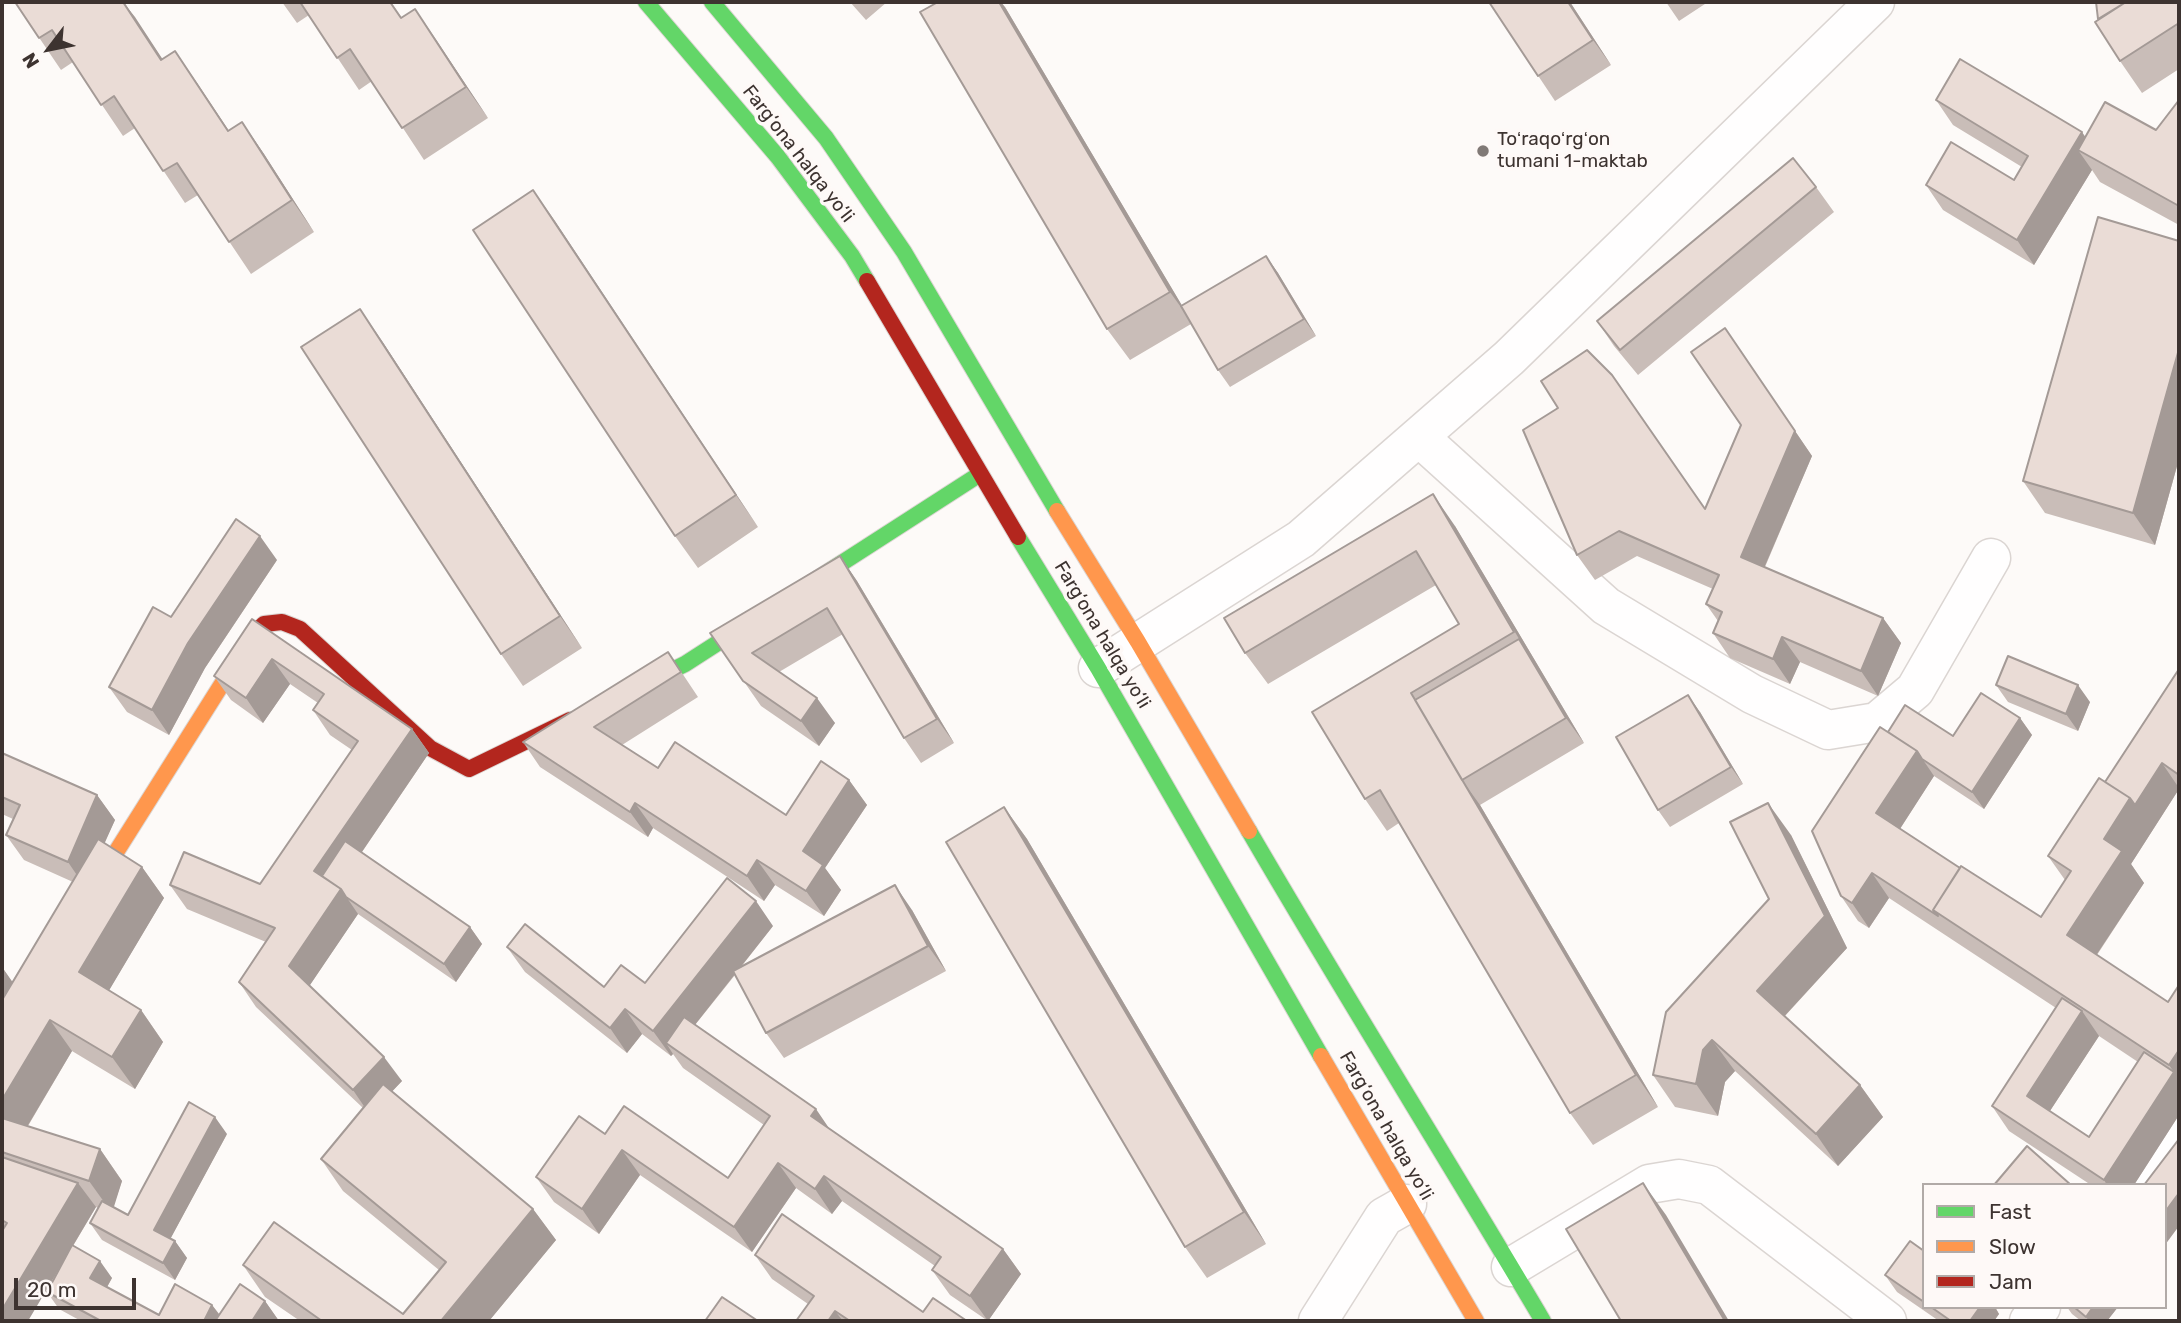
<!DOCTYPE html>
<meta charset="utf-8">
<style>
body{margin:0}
#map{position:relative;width:2181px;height:1323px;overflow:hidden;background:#fdfaf8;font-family:Rubik,sans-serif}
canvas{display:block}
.frame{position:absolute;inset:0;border:4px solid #3d3330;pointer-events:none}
.legend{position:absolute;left:1922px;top:1183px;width:245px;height:126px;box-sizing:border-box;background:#fef9f7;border:2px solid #b1aaa7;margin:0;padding:9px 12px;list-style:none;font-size:21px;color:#3d3330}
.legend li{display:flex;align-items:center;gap:14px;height:35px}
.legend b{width:35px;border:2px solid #b1aaa7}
.north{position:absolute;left:14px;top:14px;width:70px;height:70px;-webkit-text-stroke:5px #fef9f7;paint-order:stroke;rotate:238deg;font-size:19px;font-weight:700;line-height:28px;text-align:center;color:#3d3330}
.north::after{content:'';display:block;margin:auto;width:24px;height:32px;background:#3d3330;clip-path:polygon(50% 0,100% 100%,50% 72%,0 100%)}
.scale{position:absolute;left:14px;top:1278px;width:122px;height:32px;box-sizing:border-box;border:4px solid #3d3330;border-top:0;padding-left:9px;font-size:21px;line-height:24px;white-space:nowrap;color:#3d3330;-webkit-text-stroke:5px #fef9f7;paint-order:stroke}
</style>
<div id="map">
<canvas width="2181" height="1323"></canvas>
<div class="frame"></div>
<ul class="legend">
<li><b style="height:9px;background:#63d668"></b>Fast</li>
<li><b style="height:9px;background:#ff974d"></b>Slow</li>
<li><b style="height:9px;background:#b3261e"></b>Jam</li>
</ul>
<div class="north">N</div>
<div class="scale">20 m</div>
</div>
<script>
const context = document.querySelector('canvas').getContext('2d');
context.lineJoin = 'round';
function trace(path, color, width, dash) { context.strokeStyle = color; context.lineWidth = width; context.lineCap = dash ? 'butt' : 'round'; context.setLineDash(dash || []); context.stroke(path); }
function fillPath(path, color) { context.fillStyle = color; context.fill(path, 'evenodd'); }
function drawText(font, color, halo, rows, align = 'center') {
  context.font = font + ' Rubik,sans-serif'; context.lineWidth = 7; context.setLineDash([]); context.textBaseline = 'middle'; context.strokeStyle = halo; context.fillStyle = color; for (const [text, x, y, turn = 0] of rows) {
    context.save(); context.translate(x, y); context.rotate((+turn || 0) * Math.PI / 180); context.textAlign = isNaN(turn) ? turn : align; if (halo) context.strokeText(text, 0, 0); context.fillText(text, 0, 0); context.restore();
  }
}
const street = new Path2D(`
 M1419 437 1606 606 1752 694 1828 730 1877 722 1915 690 1991 558
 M1098 668 1301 539 1509 358 1875 2
 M2142 1185 2179 1131
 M1511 1267 1649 1184 1679 1179 1709 1185 1887 1321
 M1318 1321 1384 1217 1407 1204
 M2029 1321 2041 1307`);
const fast = new Path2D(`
 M646 2 778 157 852 256 867 281
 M712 2 826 138 904 252 1057 511
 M1018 537 1098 668 1321 1056
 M630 691 685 664 980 474
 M1249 831C1345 996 1446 1157 1543 1321`);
const slow = new Path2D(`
 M1057 511 1138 642 1249 831
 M89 895 251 638 261 627
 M1321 1056 1476 1321`);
const jam = new Path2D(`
 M867 281 1018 537
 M261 627 264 624 282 622 300 629 430 748 469 769 570 720`);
const wall = new Path2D(`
 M15 2H124L162 59 197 83 229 131 242 122 264 154 314 232 251 274 198 195 185 203 135 128 123 136 73 62 61 70Z
 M282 2H391L402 18 415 9 488 118 424 160 372 81 359 90 309 15 297 23Z
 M850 2H887L866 20Z
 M1489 2H1570L1611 65 1555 101Z
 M1666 2H1708L1679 21Z
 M2179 2V69L2142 93 2120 61 2098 19Z
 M1005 7 1182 306 1266 256 1278 273 1316 336 1230 387 1218 370 1191 324 1130 360 1107 329Z
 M1936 100 2085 137 2156 130 2179 100V225L2100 182 2092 170 2034 265 1943 210 1926 185 2014 180 2022 167 1953 125Z
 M1816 187 1834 212 1638 375 1614 346 1597 321Z
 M533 190 758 527 698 568 675 536Z
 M2179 241V459L2155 545 2045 513 2023 481Z
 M1725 328 1812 456 1765 567 1883 618 1901 643 1878 696 1800 662 1790 684 1730 658 1713 633 1718 621 1706 604 1713 589 1637 556 1595 580 1577 555 1523 430 1705 509 1741 425Z
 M382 341 582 648 523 686 501 654Z
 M1455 526 1584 743 1480 805 1658 1107 1593 1145 1570 1113 1399 823 1387 831 1365 799 1312 712 1459 624 1436 585 1268 684 1245 653Z
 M840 556 857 581 954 743 921 763 904 738 843 634 779 672 835 723 819 746 761 706 710 633Z
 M277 560 205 668 169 735 127 712 109 687 171 617Z
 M252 619 412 729 429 753 362 852 470 927 482 944 456 982 358 914 309 986 402 1081 392 1091 533 1209 556 1240 489 1321H300L265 1297 243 1265 403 1314 439 1270 343 1191 321 1159 363 1108 256 1007 239 982 266 942 187 909 170 885 260 884 352 750 330 735 313 710 318 703 290 684 263 723 231 700 214 676Z
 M668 652 698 697 622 745 658 768 786 815 849 780 867 805 825 868 841 890 824 916 775 885 764 901 653 828 648 837 540 767 523 742Z
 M2179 669V789L2131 864 2144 883 2097 955 2168 1002 2179 985V1115L2134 1185H2091L2009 1131 1992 1106 2056 1008 1889 898 1869 928 1858 921 1841 896 1888 732 1953 736 2020 718 2032 735 1984 809 1934 776 1900 829 1960 868 2041 917 2065 880 2048 856 2105 782ZM2099 1036 2138 1062 2089 1137 2050 1111Z
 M1996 685 2090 702 2078 731 2008 702Z
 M1700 712 1743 784 1670 827 1658 810Z
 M2 753 97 795 115 820 104 843 142 867 164 898 109 990 141 1010 163 1042 135 1089 72 1051 28 1126 100 1149 122 1181 113 1207 128 1215 227 1134 170 1239 175 1241 187 1258 175 1280 102 1240 90 1223 98 1208 96 1207 73 1246 112 1278 107 1287 159 1315 212 1305 220 1315 265 1301 279 1321H81L59 1309 47 1292 62 1263 2 1321V967L12 982 73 882 24 860 6 835 13 819 2 814Z
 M1004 807 1027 839 1266 1244 1207 1278 1185 1247Z
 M1791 835 1847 948 1785 1016 1860 1085 1883 1117 1838 1166 1735 1071 1725 1082 1718 1116 1675 1107 1653 1075 1769 899Z
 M912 910 946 971 784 1058 766 1033 735 975 695 1025 829 1128 1003 1249 1021 1274 988 1321 950 1295 932 1270 935 1266 842 1201 832 1214 796 1188 752 1252 640 1175 599 1234 554 1202 536 1177 605 1134 728 1178 764 1125 683 1068 673 1054 671 1056 642 1034 627 1053 525 972 507 947 604 987 645 983 773 926 741 967Z
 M1924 1251V1307H1995L1999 1314 1994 1321H1939L1897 1292 1885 1275Z
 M755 1255 923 1312 967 1321H796L808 1304 772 1279Z
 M2067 1307H2118L2107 1321H2081L2072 1314Z`);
const shadedWall = new Path2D(`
 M123 2 135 17 184 92 161 60Z
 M999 2H1001L1005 7 1193 324 1170 292Z
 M1568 2H1570L1611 65 1593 40Z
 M415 9 437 41 488 118 466 87Z
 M175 51 197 83 250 163 228 131Z
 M242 122 264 154 314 232 292 200Z
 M2082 132 2099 157 2078 150 2092 170 2034 265 2017 240Z
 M533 190 555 221 758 527 736 495Z
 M1266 256 1278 273 1316 336 1304 319Z
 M360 309 382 341 582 648 560 616Z
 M1725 328 1812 456 1758 582 1741 557 1795 431Z
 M2179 349V459L2155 545 2133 513Z
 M1433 494 1455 526 1584 743 1566 718Z
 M260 536 277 560 205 668 169 735 152 710 188 643Z
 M840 556 857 581 954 743 937 719Z
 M1883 618 1901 643 1878 696 1861 671Z
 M1782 637 1800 662 1790 684 1773 659Z
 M272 659 290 684 263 723 246 698Z
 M2078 685 2090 702 2078 731 2066 714Z
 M1411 693 1433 725 1462 780 1480 805 1658 1107 1636 1075Z
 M1688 695 1700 712 1743 784 1731 767Z
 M817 698 835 723 819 746 801 721Z
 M2020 718 2032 735 1984 809 1972 792Z
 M412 729 429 753 336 890 314 871Z
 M1917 751 1934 776 1894 838 1876 813Z
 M2162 763 2179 788V789L2131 864 2144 883 2089 966 2067 935 2104 839 2130 798Z
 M849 780 867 805 825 868 841 890 824 916 806 891 803 851Z
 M97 795 115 820 85 887 68 862Z
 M635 803 653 828 648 837 630 812Z
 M1768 803 1791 835 1847 948 1779 1022 1757 991 1825 916Z
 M1004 807 1027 839 1266 1244 1244 1212Z
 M757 860 775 885 764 901 747 876Z
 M142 867 164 898 101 1004 79 972Z
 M1872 873 1889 898 1869 928 1852 903Z
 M895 885 912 910 946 971 928 946Z
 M341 889 358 914 306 991 289 966Z
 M756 901 773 926 675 1050 666 1043 673 1054 671 1056 653 1031Z
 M470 927 482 944 456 982 444 964Z
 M2 967 16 987 2 1013Z
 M625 1009 642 1034 627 1053 610 1028Z
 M141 1010 163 1042 135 1089 112 1057Z
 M2082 1011 2099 1036 2044 1120 2027 1096Z
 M50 1020 72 1051 15 1147 2 1127V1100Z
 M1712 1040 1735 1071 1725 1082 1718 1116 1696 1084 1703 1050Z
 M2179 1050V1115L2134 1185H2107L2104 1180 2174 1072 2169 1065Z
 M384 1057 402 1081 370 1115 353 1090Z
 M1860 1085 1883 1117 1838 1166 1816 1134Z
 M816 1109 833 1134 811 1116Z
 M215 1117 227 1134 166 1247 154 1230Z
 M100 1149 122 1181 112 1213 89 1181Z
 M622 1150 640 1175 599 1234 582 1209Z
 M778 1163 796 1188 752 1252 734 1227Z
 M824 1176 842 1201 832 1214 815 1189Z
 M78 1183 96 1207 28 1321H2V1310Z
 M1643 1183 1666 1215 1729 1321H1725Z
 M2179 1193V1226L2165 1245V1212Z
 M533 1209 556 1240 489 1321H441Z
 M175 1241 187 1258 175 1280 163 1263Z
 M1003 1249 1021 1274 988 1321 970 1296Z
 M100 1261 112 1278 102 1296 90 1278Z
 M265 1301 279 1321H252Z
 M212 1305 224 1321H204Z
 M1980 1307H1995L1999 1314 1994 1321H1970Z
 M2093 1307H2118L2107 1321H2089L2086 1317Z
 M835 1311 843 1321H828Z`);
const building = new Path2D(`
 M15 2H123L161 60 175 51 228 131 242 122 292 200 229 242 177 163 163 171 114 96 101 105 52 30 39 38Z
 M300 2H390L401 18 415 9 466 87 402 128 350 49 337 58Z
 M938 2H999L1170 292 1107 329 920 12Z
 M1489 2H1568L1593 40 1538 76Z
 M2096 2H2126L2098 19Z
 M2126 2H2179V23L2120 61 2095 22Z
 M1960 59 2082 132 2017 240 1926 185 1951 142 2014 180 2028 156 1936 100Z
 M2179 100V206L2078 150 2105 102 2156 130Z
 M1793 158 1816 187 1620 350 1597 321Z
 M533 190 736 495 675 536 473 230Z
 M2098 217 2179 241V349L2133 513 2023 481Z
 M1266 256 1304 319 1218 370 1181 306Z
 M360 309 560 616 501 654 301 347Z
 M1725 328 1795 431 1741 557 1883 618 1861 671 1782 637 1773 659 1713 633 1722 612 1706 604 1719 575 1619 531 1577 555 1523 430 1558 408 1541 381 1587 350 1612 375 1705 509 1741 425 1691 352Z
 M1433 494 1514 632 1411 693 1636 1075 1570 1113 1380 790 1365 799 1312 712 1459 624 1416 551 1245 653 1224 618Z
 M236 519 260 536 188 643 152 710 109 687 153 607 171 617Z
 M840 556 937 719 904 738 827 608 752 653 817 698 801 721 743 681 710 633Z
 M252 619 412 729 314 871 341 889 289 966 384 1057 353 1090 239 982 275 928 170 885 184 852 260 884 358 741 313 710 324 694 272 659 246 698 214 676Z
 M1519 639 1566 718 1462 780 1415 700Z
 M668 652 681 672 594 727 658 768 675 742 786 815 821 761 849 780 803 851 823 865 806 891 757 860 747 876 635 803 630 812 523 742Z
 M2008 656 2078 685 2066 714 1996 685Z
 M2179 669V775L2162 763 2135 805 2130 798 2105 782Z
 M1981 693 2020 718 1972 792 1922 759 1917 751 1888 732 1905 705 1953 736Z
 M1688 695 1731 767 1658 810 1616 737Z
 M1880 727 1917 751 1876 813 1960 868 1933 910 1938 916 1872 873 1852 903 1841 896 1812 831Z
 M2 753 97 795 68 862 6 835 20 805 2 797Z
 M2099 778 2130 798 2104 839 2122 851 2067 935 2168 1002 2179 985V1050L2169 1065 1933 910 1961 866 2041 917 2071 871 2048 856Z
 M1768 803 1825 916 1757 991 1860 1085 1816 1134 1712 1040 1703 1050 1696 1084 1653 1075 1666 1012 1769 899 1730 822Z
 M1004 807 1244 1212 1185 1247 946 842Z
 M98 839 142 867 79 972 141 1010 112 1057 50 1020 2 1100V1000Z
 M345 841 470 927 444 964 346 897 341 889 322 876Z
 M727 878 756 901 653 1031 625 1009 610 1028 507 947 525 924 604 987 621 965 645 983Z
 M895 885 928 946 766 1033 733 971Z
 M2062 998 2082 1011 2027 1096 2089 1137 2144 1052 2174 1072 2104 1180 1992 1106Z
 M684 1017 816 1109 811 1116 1003 1249 970 1296 932 1270 941 1257 824 1176 815 1189 778 1163 734 1227 622 1150 582 1209 536 1177 579 1116 605 1134 624 1106 728 1178 770 1116 666 1043Z
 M383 1084 533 1209 441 1321H322L243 1265 274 1222 403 1314 446 1262 321 1159Z
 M189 1102 215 1117 154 1230 175 1241 163 1263 90 1223 102 1201 128 1215Z
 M2 1118 100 1149 89 1181 2 1152Z
 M2179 1139V1193L2165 1212V1185H2144Z
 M2027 1146 2071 1185H1994Z
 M2 1157 78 1183 2 1310V1231L7 1223 2 1220Z
 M1643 1183 1725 1321H1621L1566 1229Z
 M782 1214 923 1312 933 1298 967 1321H850L835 1311 828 1321H796L814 1296 755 1255Z
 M1910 1241 1924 1251V1302L1885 1275Z
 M72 1245 100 1261 90 1278 159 1315 175 1284 212 1305 204 1321H101L47 1292Z
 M240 1284 265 1301 252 1321H215Z
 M722 1297 758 1321H705Z
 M1931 1307H1980L1970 1321H1951Z
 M2074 1307H2093L2086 1317Z`);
const markers = [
 [1483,151,7,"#807976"]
];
const poiNames = [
 ["Toʻraqoʻrgʻon",1497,140],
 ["tumani 1-maktab",1497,162]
];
const streetNames = [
 ["Farg‘ona halqa yo‘li",798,154,52],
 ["Farg‘ona halqa yo‘li",1102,635,59],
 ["Farg‘ona halqa yo‘li",1386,1126,60]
];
trace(street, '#dbd5d2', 41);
trace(fast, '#dbd5d2', 18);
trace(slow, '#dbd5d2', 18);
trace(jam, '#dbd5d2', 18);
trace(street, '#fffefe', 38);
trace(fast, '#63d668', 16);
trace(slow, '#ff974d', 16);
trace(jam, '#b3261e', 16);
fillPath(wall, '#c9bdb8');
fillPath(shadedWall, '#a49a96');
fillPath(building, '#eadcd6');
trace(building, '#a49a96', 2);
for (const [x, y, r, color] of markers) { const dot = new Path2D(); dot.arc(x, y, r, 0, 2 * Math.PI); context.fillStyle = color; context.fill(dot); trace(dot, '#fef9f7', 2.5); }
drawText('19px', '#3d3330', '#fef9f7', poiNames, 'left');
drawText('19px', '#3d3330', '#fef9f7', streetNames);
</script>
